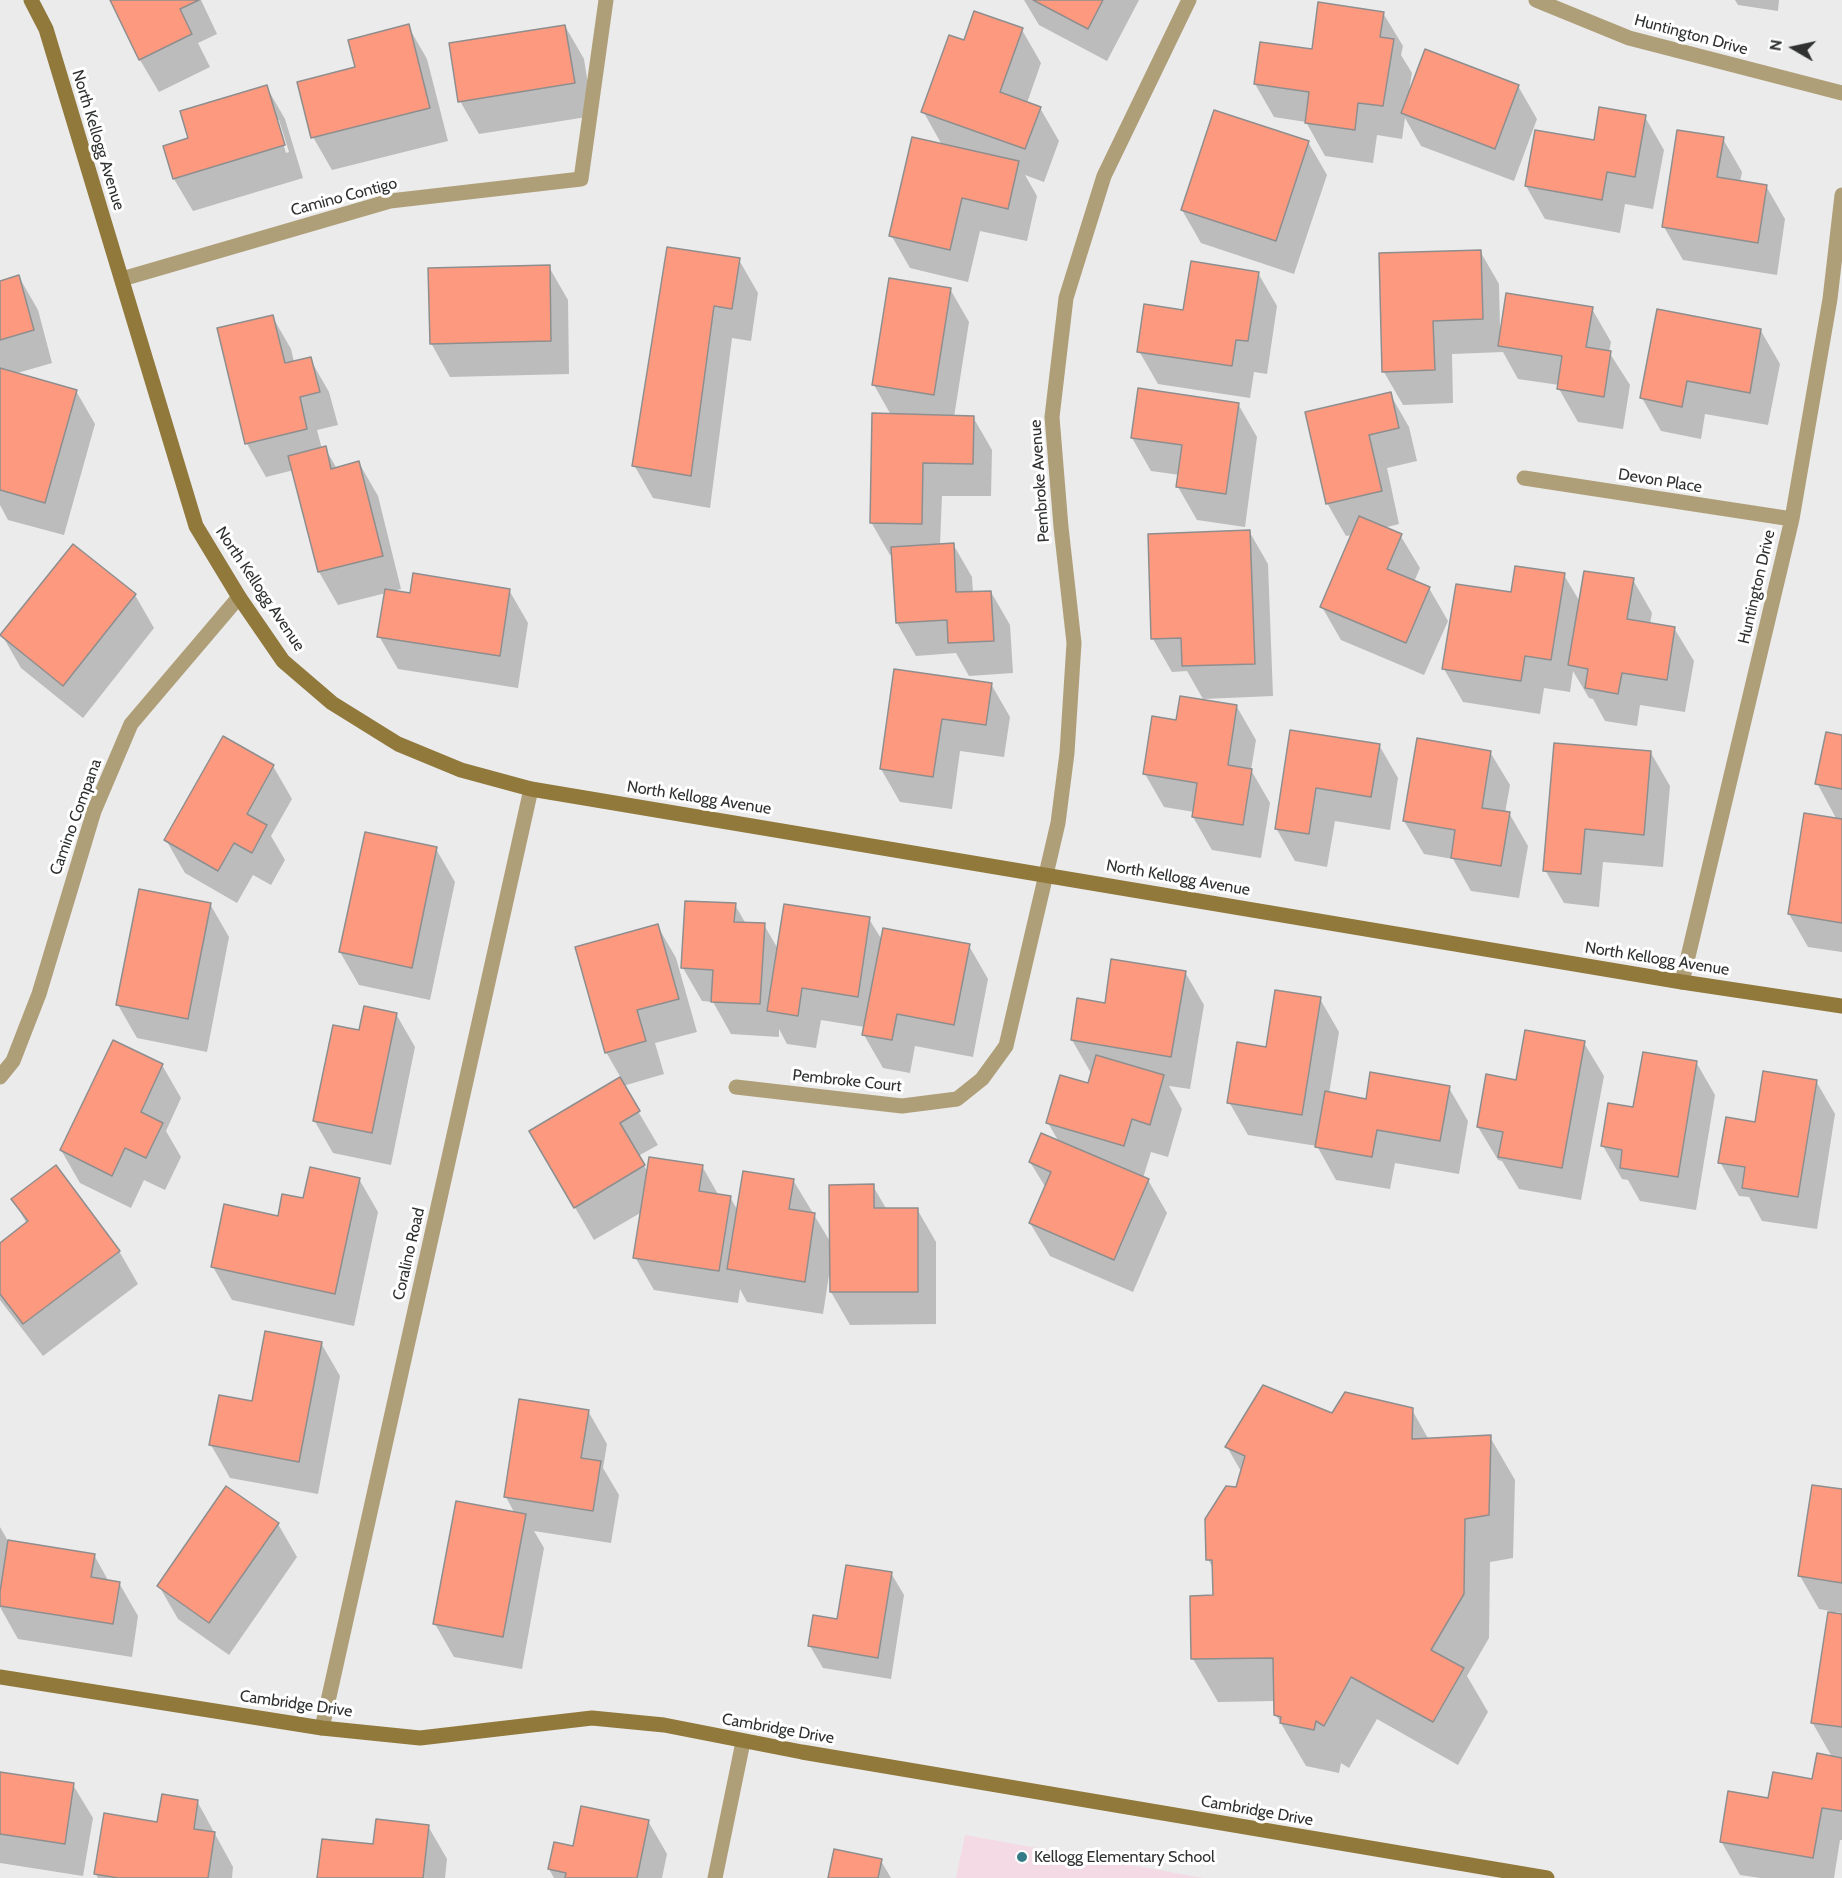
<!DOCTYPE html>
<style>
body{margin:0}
#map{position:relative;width:1842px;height:1878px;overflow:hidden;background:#ebebec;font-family:Cabin,sans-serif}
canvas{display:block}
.north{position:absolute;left:1764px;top:18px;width:60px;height:60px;-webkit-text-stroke:4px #fff;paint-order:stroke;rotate:279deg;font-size:16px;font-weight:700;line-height:24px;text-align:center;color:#2f3030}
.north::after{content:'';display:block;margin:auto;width:21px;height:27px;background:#2f3030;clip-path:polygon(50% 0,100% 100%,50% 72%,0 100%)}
</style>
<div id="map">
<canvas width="1842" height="1878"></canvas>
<div class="north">N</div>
</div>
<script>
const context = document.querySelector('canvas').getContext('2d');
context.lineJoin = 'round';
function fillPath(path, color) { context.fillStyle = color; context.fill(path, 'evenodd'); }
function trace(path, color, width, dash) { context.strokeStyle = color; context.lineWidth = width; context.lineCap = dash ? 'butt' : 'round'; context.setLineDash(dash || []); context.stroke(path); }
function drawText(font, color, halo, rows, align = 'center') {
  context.font = font + ' Cabin,sans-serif'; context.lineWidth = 6; context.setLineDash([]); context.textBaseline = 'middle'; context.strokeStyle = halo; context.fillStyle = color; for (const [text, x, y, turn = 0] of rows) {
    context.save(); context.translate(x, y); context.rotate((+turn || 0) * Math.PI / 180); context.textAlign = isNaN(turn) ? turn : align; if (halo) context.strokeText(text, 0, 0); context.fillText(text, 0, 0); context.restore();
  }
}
const education = new Path2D(`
 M965 1835 1203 1878H956Z`);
const shadow = new Path2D(`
 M111 0H201L217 34 198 43 210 67 159 92 140 60Z
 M1024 0H1139L1107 61 1039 25Z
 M1735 0H1779L1778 11 1738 5Z
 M1383 13 1403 46 1401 55 1412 73 1409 91 1518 86 1537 119 1514 181 1421 146 1405 118 1402 139 1377 135 1373 163 1325 156 1306 122 1274 117 1255 84Z
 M408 26 427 59 448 141 332 170 313 137 357 68Z
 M565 26 584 59 593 116 479 134 460 101Z
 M1022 30 1041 63 1027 103 1040 108 1059 141 1044 182 1025 175 1037 196 1027 241 980 231 968 282 910 268 891 235 942 145 923 111 964 42Z
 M266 86 285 119 303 178 193 211 174 179 190 139ZM276 120H279L289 152 286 153Z
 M1645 117 1664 150 1653 209 1625 204 1620 233 1545 219 1526 186 1595 142Z
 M1723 139 1742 172 1740 182 1766 186 1785 219 1777 275 1683 260 1664 227Z
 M1308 142 1327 175 1294 274 1201 243 1182 210Z
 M668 249 739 260 758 293 751 341 732 338 710 508 653 498 634 465Z
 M1480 251 1499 284 1500 328 1592 309 1611 342 1609 352 1630 385 1623 429 1578 422 1559 389V385L1518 379 1503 352 1452 354 1453 403 1403 405 1384 372Z
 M549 267 568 300 569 374 450 377 431 343Z
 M1258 273 1277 306 1267 374 1254 372 1250 398 1158 384 1139 351Z
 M19 277 38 310 52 363 14 374 76 391 95 424 64 535 8 520 0 505V282Z
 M950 289 969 322 954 417H973L992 450 991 496H942L940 545 953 544 972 577 973 593 991 592 1010 625 1013 673 969 676 956 653 916 656 897 623 893 555H890L871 522 891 415 874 385Z
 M272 316 291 349 294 362 310 359 329 392 338 425 317 430 322 449 325 448 337 469 359 463 378 496 401 589 389 592 411 595 509 590 528 623 518 688 398 669 379 636 386 593 338 605 319 572 294 470 266 477 247 444 219 330Z
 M1761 331 1780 364 1768 425 1705 414 1701 439 1661 431 1642 398Z
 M1390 394 1409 427 1417 461 1387 468 1399 524 1383 528 1400 535 1420 568 1414 582 1429 588 1448 621 1424 675 1341 640 1322 607 1352 535 1346 536 1327 503Z
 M1238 404 1257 437 1245 527 1197 520 1178 487 1180 475 1151 471 1132 438Z
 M1249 531 1268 564 1273 696 1203 699 1187 671 1172 672 1153 639Z
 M73 546 135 595 154 628 83 718 21 668 2 635Z
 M1564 575 1580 602 1633 580 1652 613 1650 624 1674 628 1694 661 1685 712 1640 705 1637 726 1605 721 1593 699 1589 698 1573 671 1570 692 1544 688 1540 714 1463 702 1444 669 1512 594Z
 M895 670 991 684 1010 717 1004 757 960 751 952 809 900 802 881 769Z
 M1237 707 1256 740 1251 770 1270 803 1261 858 1212 850 1193 817 1194 812 1164 807 1145 774 1177 722Z
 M1291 732 1379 745 1398 778 1390 830 1335 821 1327 867 1295 861 1276 828Z
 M1842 737V952L1808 947 1789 914 1837 820 1817 783Z
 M1490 752 1510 785 1505 813H1509L1528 846 1519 898 1471 891 1453 859 1424 854 1404 821Z
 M1651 753 1670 786 1663 867 1603 862 1599 907 1564 903 1545 870Z
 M273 766 292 799 271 836 285 860 271 885 253 875 237 903 185 873 166 840Z
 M436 849 455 882 430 1000 359 985 340 952Z
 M210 904 229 937 207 1052 137 1038 118 1005Z
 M735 905 746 924 764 925 778 949 869 919 882 940 969 946 988 979 973 1057 915 1046 910 1073 883 1068 864 1035 865 1027 821 1020 816 1048 787 1044 779 1029V1037L731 1034 713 1002 702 1001 683 968Z
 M657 925 676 958 697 1032 655 1043 664 1074 623 1086 658 1145 638 1156 648 1172 702 1166 719 1196 730 1197 738 1211 793 1180 831 1243 873 1186 887 1210 917 1209 936 1242V1324L850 1325 831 1292V1275H829L823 1314 747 1302 740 1289 738 1303 654 1290 635 1257 642 1212 594 1240 531 1132 621 1078 606 1052Z
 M1185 972 1204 1005 1190 1089 1169 1086 1182 1109 1168 1157 1151 1152 1143 1178 1148 1180 1167 1213 1133 1292 1050 1256 1030 1223 1046 1188 1030 1162 1059 1142 1048 1123 1089 1085 1091 1073 1072 1040 1106 1004Z
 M1320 999 1339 1032 1329 1094 1368 1101 1449 1088 1468 1121 1459 1174 1395 1163 1390 1189 1336 1180 1317 1146 1248 1135 1229 1102 1267 1048Z
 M396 1014 415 1047 391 1165 333 1153 314 1120 360 1032Z
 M1584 1043 1604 1076 1581 1200 1519 1189 1502 1161 1498 1160 1478 1127 1517 1082Z
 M1696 1062 1715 1095 1696 1210 1640 1201 1628 1180 1622 1179 1603 1146 1635 1109Z
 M162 1065 181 1098 166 1131 181 1157 165 1190 144 1180 131 1208 80 1183 61 1150Z
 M1816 1081 1835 1114 1817 1229 1762 1221 1749 1197 1739 1196 1720 1162 1756 1123Z
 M359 1179 378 1212 354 1326 232 1300 213 1267 304 1200Z
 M13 1199 119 1251 138 1284 43 1356 0 1300V1245L27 1224Z
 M321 1343 340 1376 318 1494 230 1478 211 1445Z
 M1412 1410 1429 1440 1490 1437 1515 1480 1513 1558 1490 1562 1489 1638 1467 1676 1488 1712 1458 1765 1377 1719 1349 1768 1341 1763 1339 1773 1306 1766 1276 1715 1275 1701 1218 1702 1193 1659 1214 1596V1570L1208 1559 1242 1473 1227 1447 1332 1415Z
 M588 1411 607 1444 603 1468 619 1495 611 1543 534 1531 544 1548 522 1669 454 1657 435 1624 515 1514 506 1497Z
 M1842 1491V1613L1836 1612V1615L1842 1616V1840H1840L1834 1878H1760L1740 1875 1721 1841 1769 1800 1813 1780 1832 1757 1812 1722 1830 1611 1819 1609 1800 1576Z
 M278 1524 297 1557 229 1655 178 1619 159 1586Z
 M0 1527 8 1541 94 1555 109 1582 119 1583 138 1616 132 1657 18 1639 0 1607Z
 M891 1573 904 1595 891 1679 823 1668 810 1646Z
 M0 1773 73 1785 93 1818 83 1876 0 1863Z
 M197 1801 233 1867 232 1878H98L96 1874 158 1823Z
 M648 1821 667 1854 662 1878H554L549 1869 574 1848Z
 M428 1826 447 1859 445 1878H319L375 1846Z
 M881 1861 891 1878H829Z`);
const building = new Path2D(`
 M110 0H199L180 9 192 34 139 60Z
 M1033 0H1103L1088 29Z
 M1318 2 1384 12 1380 37 1394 39 1383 106 1358 103 1355 130 1305 123 1309 92 1254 84 1260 42 1312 49Z
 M974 11 1023 28 1000 92 1041 107 1025 149 921 112 949 35 964 40Z
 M409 24 430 108 311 138 297 82 355 67 348 40Z
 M565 25 575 83 458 102 449 43Z
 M1425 49 1519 85 1495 149 1401 113Z
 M267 85 285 145 173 179 163 146 188 138 180 111Z
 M1599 107 1646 115 1635 177 1607 172 1602 200 1525 186 1535 130 1594 140Z
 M1214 110 1309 141 1276 241 1181 210Z
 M1677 130 1724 137 1717 177 1767 185 1758 243 1662 227Z
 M912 137 1019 161 1008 209 962 198 950 250 889 236Z
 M667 247 740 258 732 309 714 306 691 476 632 466Z
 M1481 250 1483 319 1433 321 1435 370 1382 372 1379 253Z
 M1191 261 1259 272 1248 341 1236 340 1232 366 1137 352 1144 304 1183 310Z
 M550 265 551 341 430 344 428 268Z
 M19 275 34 330 0 340V281Z
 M889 278 951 288 934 395 872 385Z
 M1506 293 1593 307 1586 347 1611 351 1604 397 1557 389 1562 356 1498 346Z
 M1657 309 1761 329 1750 393 1687 381 1682 407 1640 398Z
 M273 315 285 363 311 357 320 392 300 397 307 429 245 444 217 328Z
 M0 368 77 390 45 503 0 490Z
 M1138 388 1239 403 1226 494 1176 487 1182 445 1131 438Z
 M1391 392 1399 428 1369 435 1382 491 1326 504 1305 412Z
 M872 413 974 416 973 464 923 463 922 524 870 523Z
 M326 446 331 469 359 461 383 556 318 572 288 456Z
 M1359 516 1402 534 1387 569 1430 587 1406 643 1320 607Z
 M1250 530 1255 664 1182 666 1181 638 1151 639 1148 534Z
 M954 543 956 592 991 591 994 641 948 643 947 620 896 623 891 547Z
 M73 544 136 594 63 686 0 635Z
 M1515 566 1565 573 1551 660 1525 656 1521 681 1442 669 1456 584 1511 592Z
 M1584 571 1634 578 1627 619 1675 627 1667 680 1622 673 1618 694 1585 688 1588 669 1568 665Z
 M413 573 510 589 500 656 377 637 385 589 410 593Z
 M894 669 992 683 986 725 942 719 933 777 880 769Z
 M1180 696 1237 705 1228 765 1252 769 1243 825 1192 817 1197 783 1143 774 1152 716 1176 720Z
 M1290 730 1380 744 1371 797 1316 788 1309 834 1275 829Z
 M1826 732 1842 735V789L1815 784Z
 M223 736 274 765 247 814 267 825 252 853 234 843 218 871 164 840Z
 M1417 738 1491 751 1482 808 1510 812 1501 866 1451 858 1455 830 1403 821Z
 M1554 743 1651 751 1644 835 1585 829 1581 874 1543 871Z
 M1804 813 1842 819V923L1788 914Z
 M365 832 437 847 412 968 339 952Z
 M139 889 211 903 188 1019 116 1005Z
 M685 901 736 903 734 922 765 923 760 1004 711 1002 713 970 681 968Z
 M784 904 870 917 858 997 802 988 798 1016 767 1011Z
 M658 924 679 999 637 1010 646 1041 605 1053 575 947Z
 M883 928 970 944 954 1025 897 1014 892 1040 862 1035Z
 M1111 959 1186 971 1171 1057 1071 1040 1077 998 1105 1003Z
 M1275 990 1321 997 1302 1115 1227 1103 1237 1042 1266 1047Z
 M364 1006 397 1013 372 1133 313 1121 333 1025 359 1030Z
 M1525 1030 1585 1041 1562 1168 1498 1157 1503 1132 1477 1127 1486 1074 1516 1080Z
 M113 1040 163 1064 141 1112 163 1123 146 1158 125 1148 112 1176 60 1150Z
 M1643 1052 1697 1061 1678 1177 1620 1168 1622 1150 1601 1146 1608 1103 1633 1107Z
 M1096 1055 1164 1075 1150 1125 1132 1119 1124 1146 1046 1123 1060 1075 1088 1083Z
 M1763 1071 1817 1080 1798 1197 1742 1188 1745 1167 1718 1163 1726 1117 1755 1122Z
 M1370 1072 1450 1086 1440 1141 1377 1130 1372 1157 1315 1147 1325 1091 1366 1099Z
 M620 1077 640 1111 620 1123 645 1165 574 1208 529 1131Z
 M1041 1133 1149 1179 1114 1260 1029 1223 1051 1172 1029 1162Z
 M649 1157 703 1165 699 1191 731 1196 719 1271 633 1258Z
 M56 1165 120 1251 23 1324 0 1294V1243L28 1221 11 1199Z
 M310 1167 360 1178 335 1294 211 1267 224 1204 278 1216 282 1194 303 1198Z
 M743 1171 794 1179 789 1209 815 1213 805 1282 727 1269Z
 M874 1184V1208H918V1292H830L829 1185Z
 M265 1331 322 1342 299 1462 209 1445 219 1395 252 1401Z
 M1263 1385 1332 1413 1345 1392 1413 1408 1412 1439 1491 1435 1489 1515 1465 1519 1464 1594 1431 1650 1464 1668 1433 1722 1351 1677 1324 1726 1316 1721 1314 1730 1280 1723 1281 1717 1274 1715 1273 1658 1191 1659 1190 1596 1213 1595 1212 1560H1206L1205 1519 1226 1486 1236 1487 1245 1456 1225 1447Z
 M519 1399 589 1410 581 1458 601 1461 593 1511 504 1497Z
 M1812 1485 1842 1489V1583L1798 1576Z
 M226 1486 279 1523 209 1623 157 1586Z
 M456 1501 526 1514 503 1637 433 1624Z
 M8 1540 95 1554 91 1577 120 1582 113 1624 0 1606V1592Z
 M846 1565 892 1572 878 1658 808 1646 813 1615 837 1619Z
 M1828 1612 1842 1614V1727L1811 1723Z
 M1817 1753 1842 1758V1811L1822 1808 1813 1858 1720 1842 1728 1791 1768 1798 1773 1772 1812 1779Z
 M0 1772 74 1783 65 1844 0 1834Z
 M162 1794 198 1800 194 1829 215 1832 208 1878H118L94 1874 104 1813 157 1822Z
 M581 1806 649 1820 637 1878H565L566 1873 548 1869 554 1842 573 1846Z
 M376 1819 429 1825 423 1878H317L322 1839 373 1844Z
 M834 1849 882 1859 878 1878H828Z`);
const street = new Path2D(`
 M1536 0 1629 38 1842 93
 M122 279 390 201 581 179 606 0
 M1524 478 1792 519
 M1682 982 1792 519 1830 299 1842 195
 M0 1077 13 1061 39 994 94 811 131 724 239 597
 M736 1087 902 1106 957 1099 982 1079 1006 1046 1058 823 1067 753 1074 643 1061 527 1052 417 1066 298 1104 176 1189 0
 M322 1728 531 789
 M715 1878 743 1742`);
const secondary = new Path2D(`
 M31 0 46 29 196 526 239 597 283 661 332 703 398 744 461 770 531 789 1682 982 1842 1006
 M0 1677 322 1728 420 1738 592 1718 664 1725 802 1752 1547 1878`);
const markers = [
 [1022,1857,6,"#347a87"]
];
const streetNames = [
 ["Huntington Drive",1691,35,15],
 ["North Kellogg Avenue",98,140,73],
 ["Camino Contigo",344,197,-15],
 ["Pembroke Avenue",1040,481,-94],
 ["Devon Place",1660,481,9],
 ["Huntington Drive",1757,587,-77],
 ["North Kellogg Avenue",260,589,56],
 ["North Kellogg Avenue",699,798,9],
 ["Camino Compana",76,817,-70],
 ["North Kellogg Avenue",1178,878,10],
 ["North Kellogg Avenue",1657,959,9],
 ["Pembroke Court",847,1081,6],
 ["Coralino Road",409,1254,-77],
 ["Cambridge Drive",296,1704,8],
 ["Cambridge Drive",778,1729,10],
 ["Cambridge Drive",1257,1811,10]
];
const poiNames = [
 ["Kellogg Elementary School",1034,1857]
];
fillPath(education, '#f3dae4');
fillPath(shadow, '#0003');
fillPath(building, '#fd997f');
trace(building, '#8f8e8e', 1.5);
trace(street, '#af9f78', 15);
trace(secondary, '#91793c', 15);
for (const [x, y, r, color] of markers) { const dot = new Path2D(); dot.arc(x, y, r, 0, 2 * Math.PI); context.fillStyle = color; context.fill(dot); trace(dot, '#fff', 2); }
drawText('16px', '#2f3030', '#fff', streetNames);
drawText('16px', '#2f3030', '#fff', poiNames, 'left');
</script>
